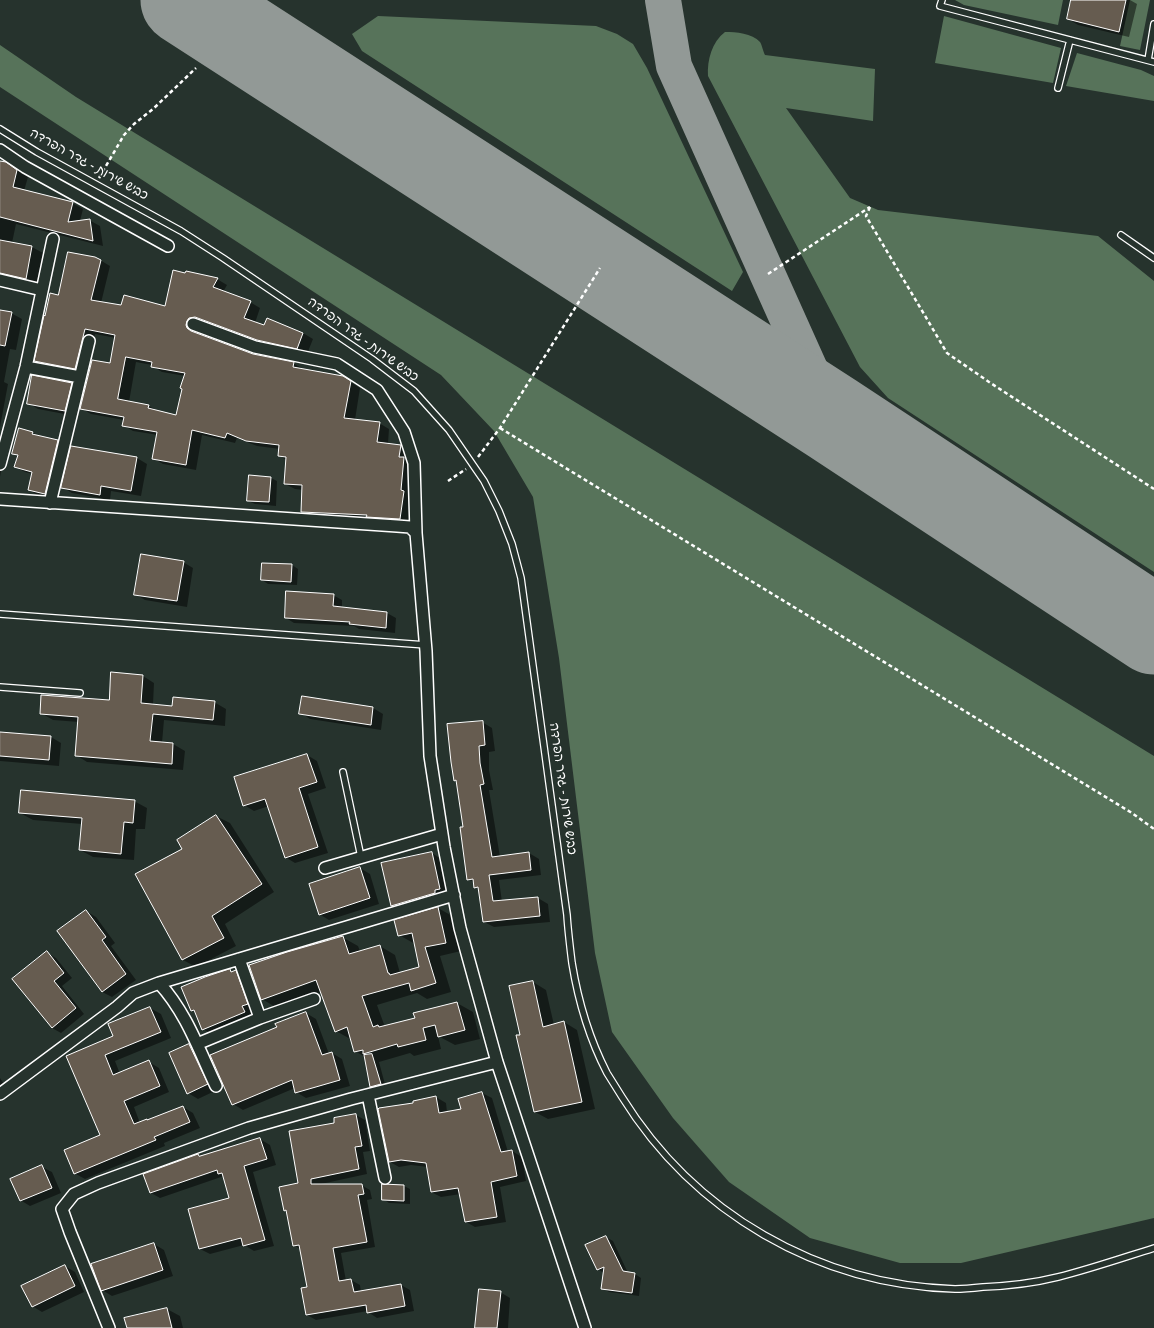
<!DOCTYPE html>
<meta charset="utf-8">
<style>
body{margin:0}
canvas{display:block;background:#26332d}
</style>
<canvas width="1154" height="1328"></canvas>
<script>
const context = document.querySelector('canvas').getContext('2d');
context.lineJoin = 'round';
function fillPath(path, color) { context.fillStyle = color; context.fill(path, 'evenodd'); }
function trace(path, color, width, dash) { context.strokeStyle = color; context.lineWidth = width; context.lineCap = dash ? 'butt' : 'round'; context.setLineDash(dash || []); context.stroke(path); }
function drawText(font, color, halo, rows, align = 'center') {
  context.font = font + ' Dekko,"Playpen Sans Hebrew",sans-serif'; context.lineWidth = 3; context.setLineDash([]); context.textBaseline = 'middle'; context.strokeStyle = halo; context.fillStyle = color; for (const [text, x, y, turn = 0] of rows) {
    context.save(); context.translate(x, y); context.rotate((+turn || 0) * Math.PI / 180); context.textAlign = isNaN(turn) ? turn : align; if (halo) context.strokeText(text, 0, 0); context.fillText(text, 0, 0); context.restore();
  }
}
const green = new Path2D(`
 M955 0H1063L1058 25 964 5Z
 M1130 0H1150L1140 50 1120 46Z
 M378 16 596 26 617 34 633 44 647 68 743 272 732 291 362 51 352 34Z
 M944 16 1061 48 1053 83 935 63Z
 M725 32C736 32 752 33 760 42 762 45 763 51 765 55L875 69 873 121 786 108 850 198 878 210 1098 236 1154 281V572L888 398 860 367 708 76C707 60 712 42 725 32Z
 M0 45 76 97 1154 756V1218L961 1263H900L810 1238 729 1182 673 1118 612 1032 595 953 559 658 533 497 494 431 441 375 0 87Z
 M1077 53 1141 70 1154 76V101L1066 86Z`);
const shadow = new Path2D(`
 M1072 0H1130L1137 4 1129 37 1078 25 1068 19Z
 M0 162 17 170 28 177 24 191 72 203 83 209 80 221 89 220 100 226 103 246 16 224 12 243 32 247 43 253 37 285 0 281Z
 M100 260 110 266 101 303 122 307H166L217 279 227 285 223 292 250 302 260 308 255 323 264 326 303 333 313 339 307 354 268 346 206 323 199 324 196 327V331L197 334 252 355 293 363 303 369 342 377 360 388 355 420 379 423 389 429 388 444 400 446 410 452V524L312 517 302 511 303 490 295 489 285 484 286 460 279 455 280 449 257 446 237 438 235 443 202 435 196 470 163 464 153 458 158 435 133 431 123 425 124 420 91 414 81 408 111 364 116 338 95 334 85 374 45 367 35 361 59 296ZM136 362 152 365V366L162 372 185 376 177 416 158 411 149 406 129 402Z
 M0 311 11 313 22 319 16 350 10 349 4 382 8 384 0 427Z
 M71 384 81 389 75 416 38 409 28 403Z
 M32 432 39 436 58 441 68 447 55 499 39 496 29 490 33 474 25 472 15 467 18 456 14 453Z
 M0 434 7 438 0 477Z
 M72 447 137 458 147 464 141 496 111 491 110 500 72 493 62 487Z
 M271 478 277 481 276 506 255 504 248 501Z
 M183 562 193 568 187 607 145 600 135 594Z
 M292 565 298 569 297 585 268 584 262 580Z
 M333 595 342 600V608L387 613 396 618 395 633 359 629 354 626 294 623 286 618Z
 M143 676 154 683 153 705 173 707 214 702 226 709 225 726 164 720 162 743 173 744 185 751 183 770 87 762 76 755 79 722 53 720 41 713 110 701Z
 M303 697 373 708 383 714 381 730 310 719 301 713Z
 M482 722 492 728 495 751 489 752V770L493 790H489L500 857 529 853 539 859 541 875 499 880 502 902 538 898 548 904 550 922 494 927 484 922 480 890 475 887V883L468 879 464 828 457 782 455 780Z
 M0 733 51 737 61 743 59 766 0 761Z
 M307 755 317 761 326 788 308 794 328 853 295 863 285 857 269 806 254 811 244 805Z
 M134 801 147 808 145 829H136L134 860 93 857 80 850 82 824 33 820 20 813Z
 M216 816 230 823 274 892 225 924 236 946 196 967 183 960 136 875 184 849Z
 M432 853 441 859 449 894 402 912 392 906 383 864Z
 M360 868 370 874 379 904 329 920 319 914Z
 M438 908 454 917 461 951 440 956 451 992 427 999 417 993 377 1005 385 1027 416 1019 457 1003 473 1012 480 1039 455 1045 438 1036 441 1049 414 1056 410 1053 379 1062 386 1088 378 1090 371 1086 365 1057 355 1051 352 1040 336 1031 321 992 277 1008 262 999 342 937 358 946 360 951 380 946 395 955 400 973 420 967 415 944 399 935Z
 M86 911 96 917 115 943 111 946 136 980 112 997 102 992Z
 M47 953 56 958 72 978 62 986 84 1014 61 1033 52 1028Z
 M230 970 233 972 235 971 244 976 256 1009 250 1011 253 1017 212 1034 203 1029 196 1013 192 1010Z
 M533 982 546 990 554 1025 564 1022 577 1030 595 1109 548 1119 535 1112 522 1035Z
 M150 1008 161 1014 171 1038 115 1061 120 1074 149 1062 159 1068 169 1092 134 1107 140 1123 148 1121 183 1107 193 1113 200 1128 164 1143 165 1146 85 1179 74 1173 101 1135 68 1056 115 1037Z
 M306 1013 316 1019 329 1054 332 1053 342 1059 350 1086 306 1098 296 1092 295 1088 243 1110 233 1104 278 1028Z
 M189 1045 199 1051 217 1090 198 1099 188 1093Z
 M0 1078 4 1084 0 1087Z
 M482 1093 492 1098 508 1152 512 1151 522 1157 526 1181 500 1187 506 1222 475 1227 466 1222 461 1194 441 1197 431 1192 428 1167 411 1165 399 1167 390 1162 414 1104 436 1097 446 1103 447 1112 462 1110Z
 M356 1115 365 1120 370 1151 363 1152 367 1174 321 1184 361 1185 370 1190 372 1199 367 1200 375 1247 341 1253 346 1281 351 1280 360 1285 361 1292 401 1285 410 1290 414 1311 377 1318 368 1312V1311L316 1320 307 1315 308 1288 301 1250 294 1245 287 1212 285 1210 336 1124Z
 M260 1139 270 1145 276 1165 253 1172 274 1246 254 1251 244 1245 210 1254 200 1249 231 1198 224 1176 160 1198 151 1193 198 1155 201 1157Z
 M42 1167 52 1172 61 1193 30 1206 20 1200Z
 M404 1186 410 1189V1204L389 1203 383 1199Z
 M606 1237 613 1241 628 1273 635 1274 641 1278 639 1296 609 1292 602 1288 604 1273 597 1269 586 1246Z
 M154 1244 164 1250 173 1276 112 1296 102 1290Z
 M65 1266 75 1272 84 1292 42 1312 32 1306Z
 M500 1292 510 1298 508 1328H476Z
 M167 1309 180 1316 183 1328H128Z`);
const taxiway = new Path2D(`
 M663 0 674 66 832 418`);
const runway = new Path2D(`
 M185 0 832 418 1154 630`);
const building = new Path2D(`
 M1071 0H1126L1119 32 1067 19Z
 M0 161 6 162 17 170 13 187 73 202 68 222 90 219 93 241 0 217Z
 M0 240 32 246 26 279 0 273Z
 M68 252 95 257 101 260 91 300 121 305 124 295 165 306 173 270 185 273 186 271 218 278 213 287 251 301 244 318 264 325 267 318 303 333 297 349 257 340 195 317 189 318 187 321 186 325 187 328 191 331 253 354 294 362 293 367 343 376 351 381 344 418 380 422 377 442 401 445 399 457H404L401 490 404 491 400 519 366 517 367 515 301 512 302 485 284 484 286 457 278 456 279 445 246 441 227 433 225 438 192 430 186 465 152 459 157 432 122 426 124 417 80 409 92 360 110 363 115 335 85 329 75 369 34 361 44 315 45 316 50 293 58 295ZM126 357 152 362 151 367 185 373 180 388 182 389 176 415 148 408 149 405 118 399Z
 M0 310 12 312 5 346 0 345Z
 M32 375 72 383 65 411 27 404Z
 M19 428 33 432 32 434 58 440 45 494 28 490 32 472 14 467 18 455 12 454Z
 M71 446 137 457 131 491 101 486 100 495 61 488Z
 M249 475 271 477 269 502 247 501Z
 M141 554 184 561 177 601 134 595Z
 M262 563 292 564 291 582 261 580Z
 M286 591 334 594 333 606 387 612 386 628 349 624 350 622 285 618Z
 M111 672 143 675 141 703 172 706 173 697 215 701 213 720 153 714 150 741 173 743 172 764 75 756 78 717 40 714 41 695 109 700Z
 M302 696 373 707 371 725 299 714Z
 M483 721 485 745 479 746 480 763 484 784 480 785 492 857 529 852 531 870 489 875 493 901 538 897 540 916 483 922 478 887 474 888 473 879 467 880 460 827H463L456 780 454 781 451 762 447 724Z
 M0 732 51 736 49 760 0 756Z
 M307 754 317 782 299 788 318 847 285 858 265 799 243 806 234 777Z
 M21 790 135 800 133 823 124 822 121 854 79 850 82 818 19 813Z
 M216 815 262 884 212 916 224 938 182 960 135 874 182 849 177 840Z
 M432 852 440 889 435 890V893L391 906 381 863Z
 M360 867 370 898 319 915 309 884Z
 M438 907 446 943 425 947 436 983 411 991 409 983 362 996 373 1027 378 1025 379 1027 415 1018 413 1013 457 1002 465 1030 438 1037 435 1025 423 1028 426 1040 398 1047 397 1044 363 1054V1050L354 1052 347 1027 335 1032 316 980 261 1000 249 965 287 952 343 936 349 954 380 945 388 973H389L390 975 419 967 412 933 398 936 394 920Z
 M86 910 106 937 102 940 126 974 102 992 57 931Z
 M47 951 64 973 54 981 76 1008 52 1028 12 979Z
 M230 969 231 972 236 970 248 1004 242 1006 245 1012 202 1030 194 1010 191 1011 181 987 205 977Z
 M533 981 543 1027 564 1021 582 1102 534 1112 516 1035H520L509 986Z
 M150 1007 161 1032 105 1055 113 1075 149 1060 160 1086 124 1101 134 1124 147 1119V1120L183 1106 190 1122 154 1137 156 1140 74 1174 64 1150 100 1135 66 1056 113 1036 108 1024Z
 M306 1012 322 1055 332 1052 340 1080 295 1093 292 1080 232 1105 210 1055 277 1027 275 1024Z
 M189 1044 208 1084 187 1094 169 1053Z
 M372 1054 381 1084 370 1087 364 1055Z
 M482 1092 501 1152 512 1150 517 1176 491 1182 497 1217 465 1222 458 1188 431 1192 426 1163 401 1160 389 1162 378 1109 379 1108 413 1103V1101L436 1096 439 1113 461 1109 458 1099Z
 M356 1114 362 1146 355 1147 359 1169 311 1179V1184H362L364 1194 358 1195 367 1242 333 1248 339 1281 351 1279 354 1292 401 1284 405 1306 367 1313 366 1305 306 1315 301 1288 307 1287 299 1245 293 1246 286 1210 284 1211 279 1187 298 1183 289 1131 334 1123V1118Z
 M260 1138 267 1159 244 1166 265 1240 243 1246 241 1238 199 1249 188 1209 229 1198 222 1173 218 1174 217 1170 150 1193 143 1174 198 1154 199 1156Z
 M42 1165 52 1188 20 1201 10 1179Z
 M382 1184 404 1185V1201L382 1200Z
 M606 1236 623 1271 635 1273 632 1293 601 1289 604 1267 597 1270 585 1245Z
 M154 1243 163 1270 101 1291 91 1264Z
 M65 1265 75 1286 32 1307 21 1286Z
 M479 1289 501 1291 497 1328H475Z
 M167 1308 172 1328H127L124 1318Z`);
const path = new Path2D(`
 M99 178 124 135 134 124 153 109 196 68
 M870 207 866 216 947 353 989 382 1154 489
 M768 274 870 207
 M500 428 1132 813 1154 829
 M478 457 500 428 600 268
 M448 481 466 469`);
const lane = new Path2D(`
 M942 0 940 6 1154 62
 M1148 60 1154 24
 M1058 88 1070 40
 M0 129 37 152 181 231 223 258 372 359 414 391 449 430 484 481 499 511 512 544 521 578 567 915C568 931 570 947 572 963 578 1000 590 1040 607 1073 612 1081 617 1089 622 1097 694 1213 818 1285 955 1289 964 1289 974 1288 983 1287 1008 1286 1034 1283 1058 1277 1090 1269 1122 1258 1154 1248
 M1121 235 1154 258
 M0 614 426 645
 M0 687 80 693
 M343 772 361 857`);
const street = new Path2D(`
 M0 150 25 167 168 246
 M0 280 42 290
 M193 324 255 347 337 364 377 390 404 432 414 463 416 533
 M26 367 80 377
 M0 464 26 367 53 239
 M0 499 397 526 410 527 416 533 426 651 430 756 444 847 460 928 497 1062 585 1328
 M50 503 89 341
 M325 868 442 834
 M239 959 260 1018
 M159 983C186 1012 199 1050 216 1086
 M197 1044 260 1018 314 999
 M0 1094 117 1007 133 993 159 983 454 895
 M368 1095 385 1178
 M109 1328 70 1232 62 1209 74 1194 98 1183 249 1128 351 1099 497 1062`);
const streetNames = [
 ["כביש שירות - גדר הפרדה",88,166,29],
 ["כביש שירות - גדר הפרדה",362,341,36],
 ["כביש שירות - גדר הפרדה",561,789,82]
];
fillPath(green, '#57735a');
fillPath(shadow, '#0007');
trace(taxiway, '#929996', 36);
trace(runway, '#929996', 89);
fillPath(building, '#665c50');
trace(building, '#fff', 1);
trace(lane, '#fff', 8);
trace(street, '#fff', 14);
trace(path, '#fff', 2.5, [4, 3]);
trace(lane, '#26332d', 5.5);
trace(street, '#26332d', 11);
drawText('13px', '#fff', '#26332d', streetNames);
</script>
